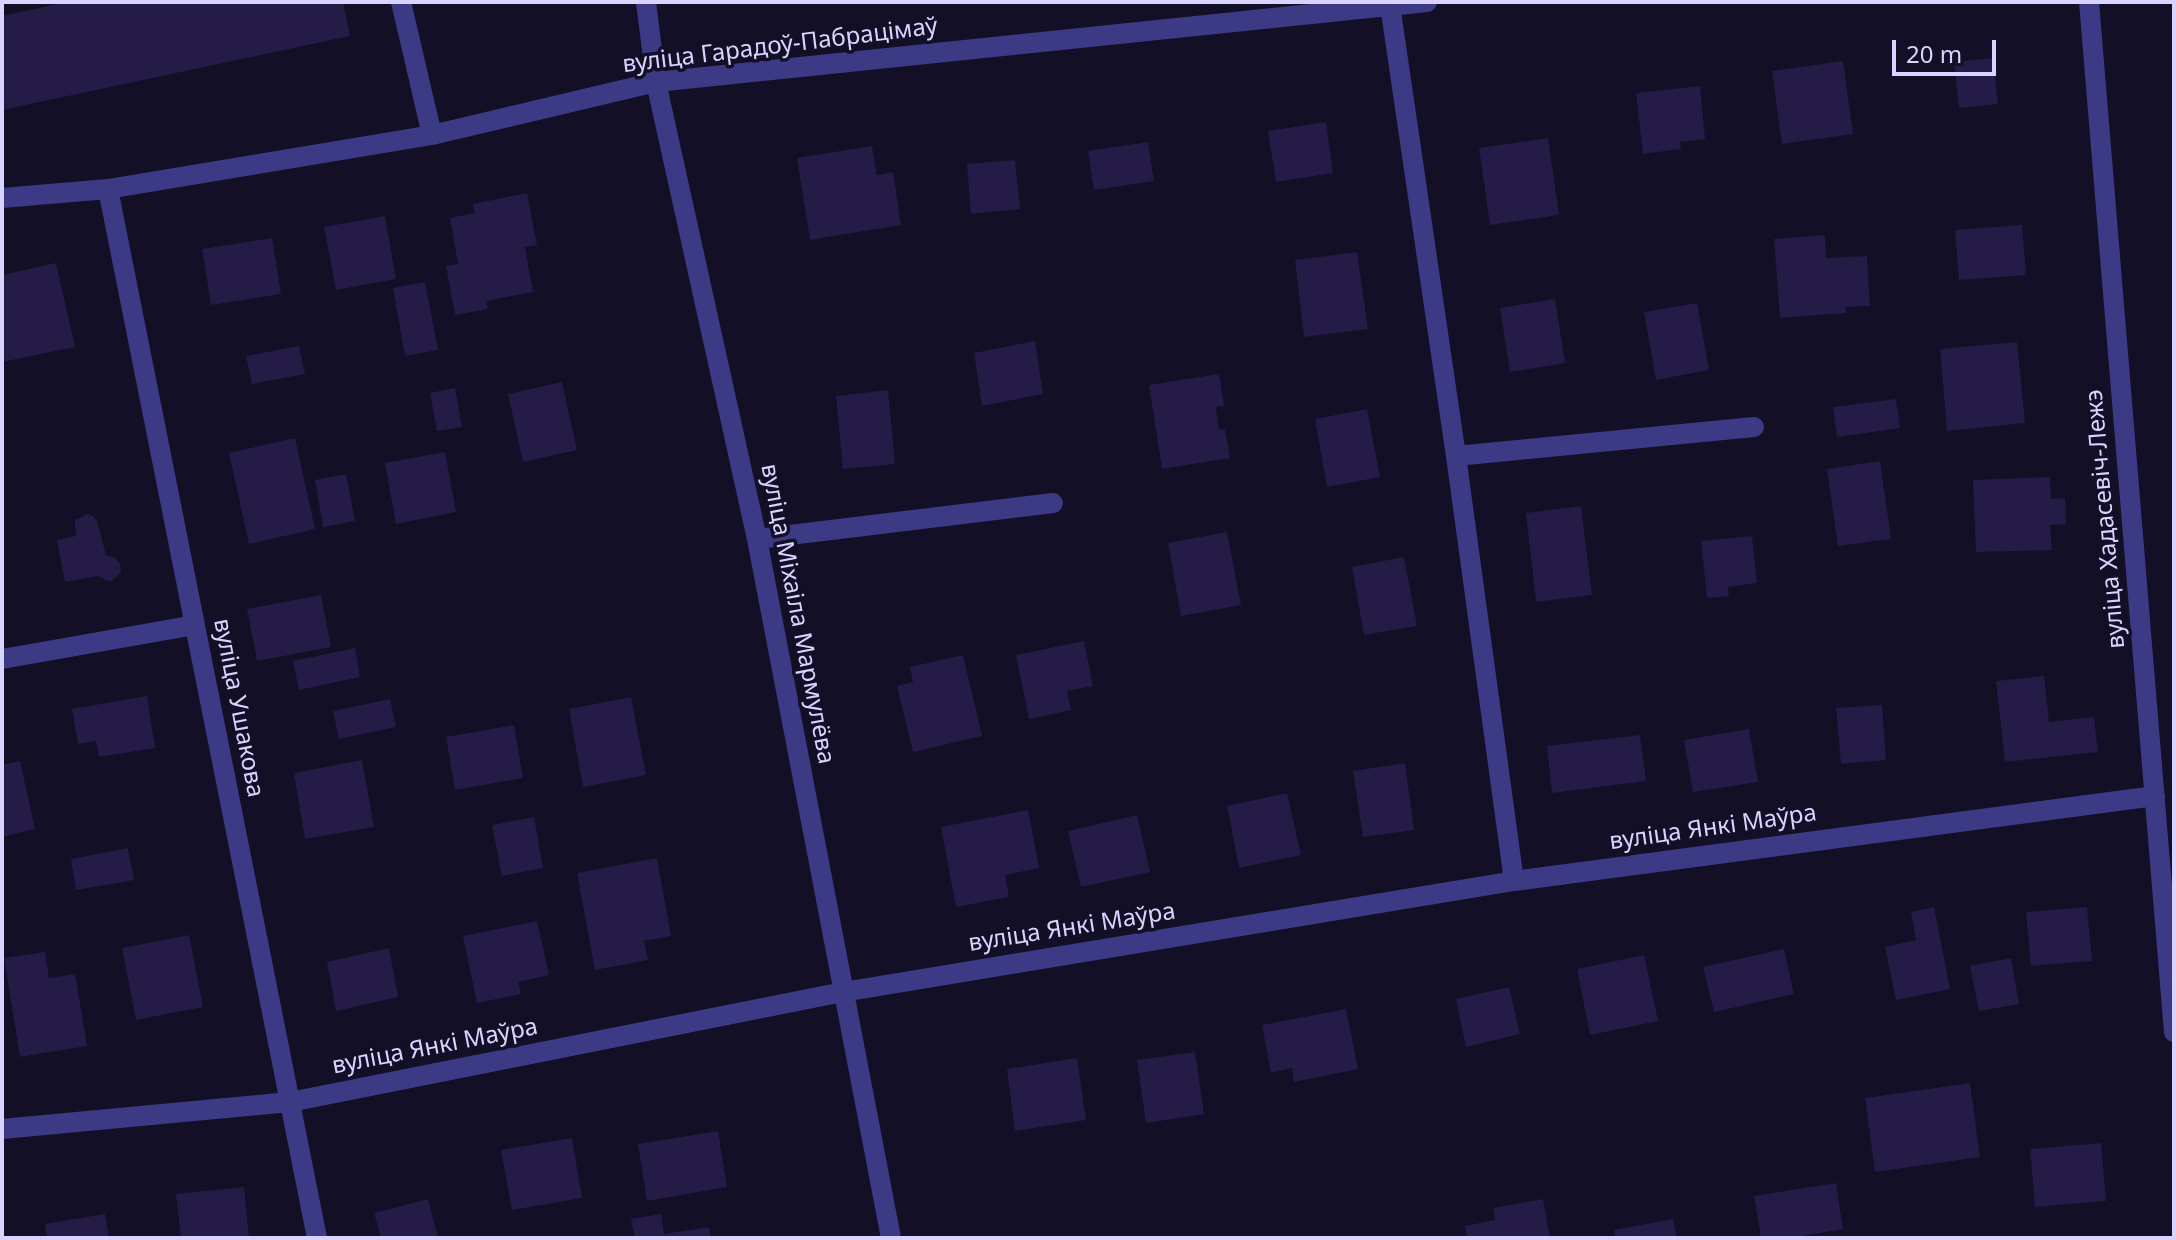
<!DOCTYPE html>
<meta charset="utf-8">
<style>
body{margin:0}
#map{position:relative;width:2176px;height:1240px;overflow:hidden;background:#130f26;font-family:"Noto Sans",sans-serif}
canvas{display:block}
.frame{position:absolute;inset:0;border:4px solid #d9d4ff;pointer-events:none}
.scale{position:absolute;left:1892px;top:40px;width:104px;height:36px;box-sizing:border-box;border:4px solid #d9d4ff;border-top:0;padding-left:10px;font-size:24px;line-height:28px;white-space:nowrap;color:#d9d4ff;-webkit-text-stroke:6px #130f26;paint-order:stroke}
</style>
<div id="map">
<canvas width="2176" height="1240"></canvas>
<div class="frame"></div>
<div class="scale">20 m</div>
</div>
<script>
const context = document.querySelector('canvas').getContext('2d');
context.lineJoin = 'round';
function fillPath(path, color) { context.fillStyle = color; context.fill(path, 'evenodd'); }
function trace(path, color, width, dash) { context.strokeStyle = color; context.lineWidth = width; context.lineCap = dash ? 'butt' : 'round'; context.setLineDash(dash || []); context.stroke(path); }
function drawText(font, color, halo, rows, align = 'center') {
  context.font = font + ' "Noto Sans",sans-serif'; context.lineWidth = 7; context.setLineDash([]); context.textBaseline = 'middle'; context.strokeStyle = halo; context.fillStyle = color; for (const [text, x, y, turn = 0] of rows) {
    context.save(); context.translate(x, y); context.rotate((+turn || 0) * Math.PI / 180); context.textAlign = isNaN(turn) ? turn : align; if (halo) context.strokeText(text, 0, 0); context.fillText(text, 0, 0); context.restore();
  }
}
const building = new Path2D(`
 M67 2H343L350 36 2 110V16Z
 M1993 58 1998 104 1959 108 1954 62Z
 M1843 61 1853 134 1782 144 1772 71Z
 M1700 86 1705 139 1680 142 1681 149 1643 154 1636 93Z
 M1326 122 1333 173 1276 182 1268 131Z
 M1548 138 1559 215 1490 225 1479 148Z
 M1148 142 1154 181 1094 190 1088 151Z
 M872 146 877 175 893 172 901 225 810 240 797 158Z
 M1015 160 1020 209 971 214 967 164Z
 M527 193 537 245 525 247 533 292 486 301 488 309 455 315 446 266 458 264 450 218 475 213 473 204Z
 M385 216 396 279 336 290 324 227Z
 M2022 225 2026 275 1959 280 1955 230Z
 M1825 235 1826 258 1867 256 1870 306 1845 307 1846 313 1780 318 1774 239Z
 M272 238 281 294 211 305 202 249Z
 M1357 252 1368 329 1304 337 1295 260Z
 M56 263 75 347 2 362V275Z
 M425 282 438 350 405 356 393 288Z
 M1555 299 1565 363 1510 372 1500 308Z
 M1697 303 1709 370 1656 380 1644 312Z
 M1035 341 1043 394 982 406 974 353Z
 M2017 342 2025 423 1947 431 1940 349Z
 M299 346 305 374 252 384 246 356Z
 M1219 374 1224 406 1216 407 1219 430 1225 429 1230 458 1162 469 1149 385Z
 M562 382 577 450 523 462 508 394Z
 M455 388 462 427 437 431 430 393Z
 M888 390 895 464 843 469 836 396Z
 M1896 399 1900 428 1837 437 1833 407Z
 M1367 409 1380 477 1327 487 1315 419Z
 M295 438 315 529 249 544 229 453Z
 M445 452 456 512 396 524 385 463Z
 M1880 461 1891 539 1838 546 1827 469Z
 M346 474 355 521 323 527 315 480Z
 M2050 477 2051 499 2065 498 2066 524 2050 525 2052 550 1976 552 1973 480Z
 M1581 506 1592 595 1536 602 1526 513Z
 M87 514 93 516 97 521 106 555 115 558 120 564 121 572 111 582 97 576 65 582 57 540 76 536 75 520Z
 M1227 532 1241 605 1181 616 1168 543Z
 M1752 536 1757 583 1728 587 1729 596 1707 598 1701 541Z
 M1404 557 1417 626 1364 635 1352 567Z
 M321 595 331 647 257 661 247 609Z
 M1084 641 1093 686 1067 691 1071 710 1029 719 1016 655Z
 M355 648 360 677 299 690 293 661Z
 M963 655 982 736 913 752 897 686 913 682 910 667Z
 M2044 676 2049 722 2094 717 2098 752 2005 762 1996 681Z
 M147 696 155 748 99 757 96 741 78 744 72 709Z
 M631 697 646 775 583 787 569 709Z
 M390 699 396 727 339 739 333 711Z
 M1882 705 1886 760 1841 764 1836 708Z
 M514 725 523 778 455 790 446 737Z
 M1749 729 1758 782 1693 792 1684 740Z
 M1640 735 1646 781 1552 793 1547 746Z
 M362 760 374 827 305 839 294 773Z
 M20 761 35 829 2 837V765Z
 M1405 763 1414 830 1363 837 1353 771Z
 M1287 793 1301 855 1239 868 1227 806Z
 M1028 810 1039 868 1005 875 1009 897 956 907 941 827Z
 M1137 815 1150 872 1081 887 1068 831Z
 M534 817 543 868 502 876 492 825Z
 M128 848 134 880 76 890 71 859Z
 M657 858 671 936 644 941 648 960 595 970 577 873Z
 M1934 907 1950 989 1896 1000 1885 947 1916 940 1911 912Z
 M2087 907 2092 961 2031 966 2026 912Z
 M537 921 549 975 518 982 521 994 477 1003 463 936Z
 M189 935 203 1007 136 1020 122 948Z
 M389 948 398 997 336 1011 327 962Z
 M1784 949 1794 994 1714 1012 1703 967Z
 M45 952 49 978 75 974 87 1046 20 1057 4 958Z
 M1644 955 1658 1021 1590 1035 1577 969Z
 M2011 958 2019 1004 1979 1011 1970 966Z
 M1509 987 1520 1034 1466 1047 1456 999Z
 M1346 1009 1358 1069 1294 1082 1292 1068 1271 1073 1262 1025Z
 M1195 1052 1204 1114 1146 1123 1137 1060Z
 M1077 1058 1086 1120 1015 1131 1007 1069Z
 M1970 1083 1980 1157 1875 1172 1865 1098Z
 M718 1131 727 1187 647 1201 638 1144Z
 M572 1138 582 1198 512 1210 501 1150Z
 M2101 1143 2106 1201 2035 1207 2030 1149Z
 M1836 1183 1843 1229 1790 1238H1761L1754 1196Z
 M244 1187 249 1238H181L176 1194Z
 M428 1199 438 1238H381L374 1213Z
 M1543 1199 1550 1238H1467L1465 1226 1495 1220 1493 1208Z
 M105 1214 109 1238H47L45 1224Z
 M661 1214 664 1234 709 1227 711 1238H635L631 1219Z
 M1673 1219 1677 1238H1615L1614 1230Z`);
const minor = new Path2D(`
 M401 2 432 135
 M646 2 656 82 757 539 891 1238
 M2089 2 2174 1032
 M1390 5 1456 456 1514 881
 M108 189 317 1238
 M2 198 108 189 432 135 656 82 1427 2
 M1456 456 1754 427
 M757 539 1053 503
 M2 659 195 625
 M2 1129 290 1102 843 992 1514 881 2155 796`);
const streetNames = [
 ["вуліца Гарадоў-Пабрацімаў",780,46,-7],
 ["вуліца Хадасевіч-Лежэ",2106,519,-95],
 ["вуліца Міхаіла Мармулёва",797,614,79],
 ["вуліца Ушакова",238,708,79],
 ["вуліца Янкі Маўра",1713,828,-8],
 ["вуліца Янкі Маўра",1072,928,-9],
 ["вуліца Янкі Маўра",435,1047,-11]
];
fillPath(building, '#241b47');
trace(minor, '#3d3a85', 20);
drawText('24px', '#d9d4ff', '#130f26', streetNames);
</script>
